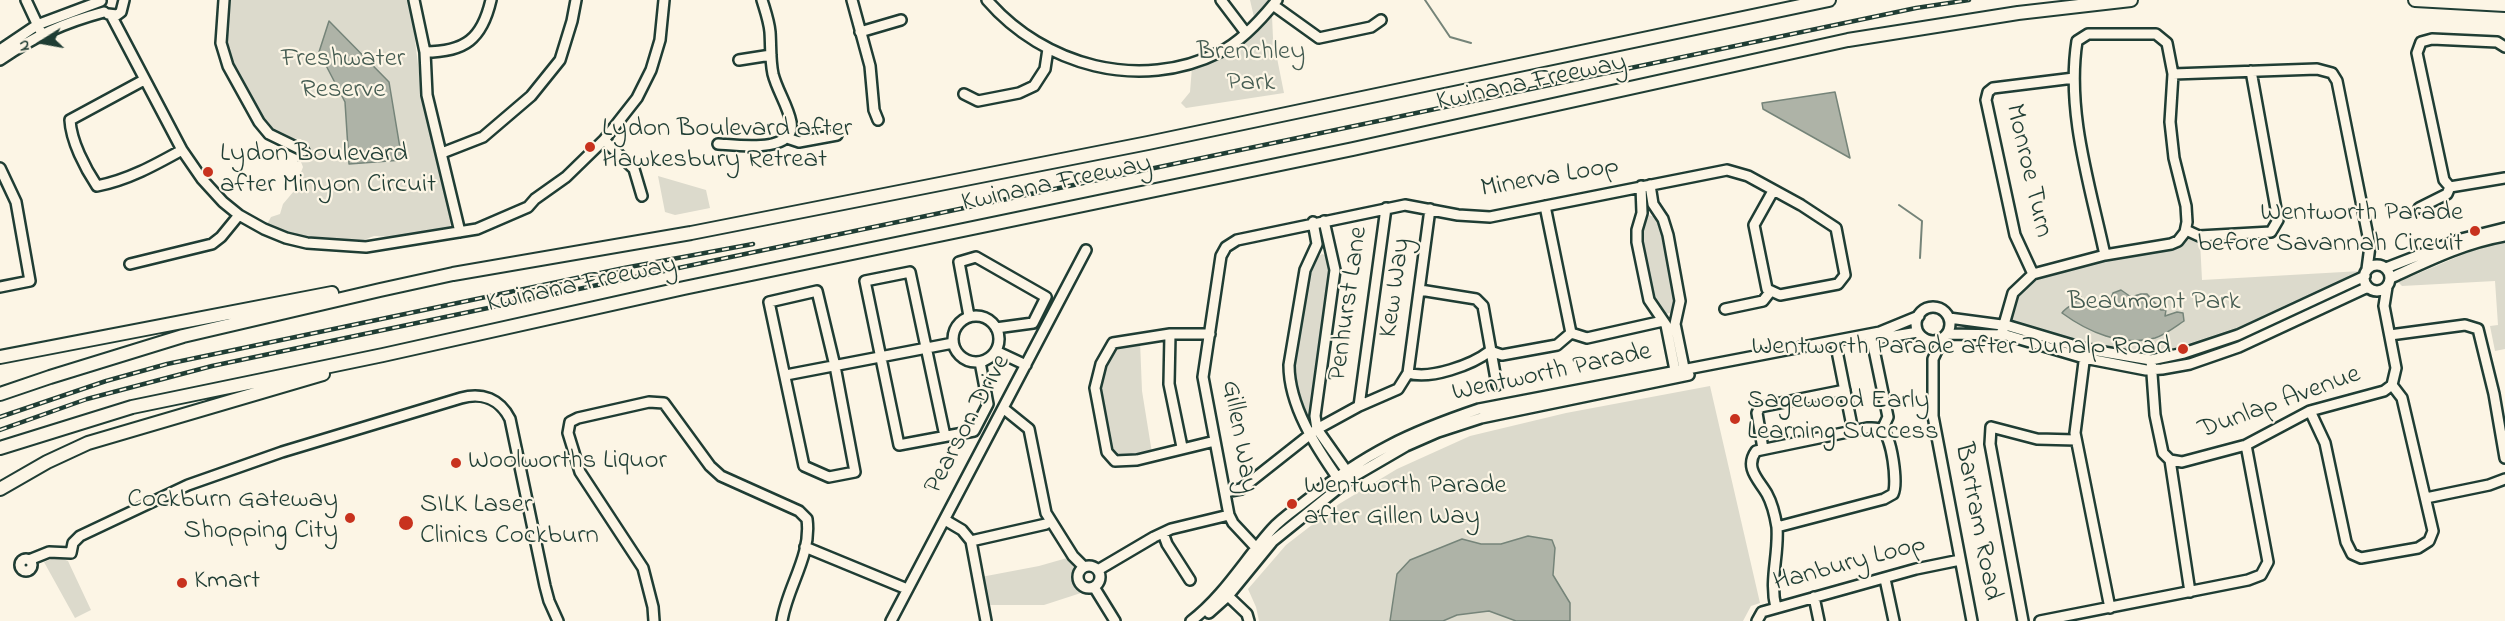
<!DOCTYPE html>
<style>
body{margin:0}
#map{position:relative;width:2505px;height:621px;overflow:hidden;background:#fcf5e5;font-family:"Indie Flower",sans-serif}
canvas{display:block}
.north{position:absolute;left:12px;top:12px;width:60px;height:60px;-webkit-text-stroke:4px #fcf5e5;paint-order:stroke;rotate:259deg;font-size:16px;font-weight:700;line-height:24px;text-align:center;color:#1f3d34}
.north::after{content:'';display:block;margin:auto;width:21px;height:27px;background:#1f3d34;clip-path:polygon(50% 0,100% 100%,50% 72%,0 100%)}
</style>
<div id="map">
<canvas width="2505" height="621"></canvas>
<div class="north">N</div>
</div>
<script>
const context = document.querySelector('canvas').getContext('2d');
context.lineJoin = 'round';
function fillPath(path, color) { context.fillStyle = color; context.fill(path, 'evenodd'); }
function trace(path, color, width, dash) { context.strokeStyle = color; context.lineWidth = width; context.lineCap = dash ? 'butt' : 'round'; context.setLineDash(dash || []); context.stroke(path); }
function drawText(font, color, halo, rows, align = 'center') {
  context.font = font + ' "Indie Flower",sans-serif'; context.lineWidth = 4.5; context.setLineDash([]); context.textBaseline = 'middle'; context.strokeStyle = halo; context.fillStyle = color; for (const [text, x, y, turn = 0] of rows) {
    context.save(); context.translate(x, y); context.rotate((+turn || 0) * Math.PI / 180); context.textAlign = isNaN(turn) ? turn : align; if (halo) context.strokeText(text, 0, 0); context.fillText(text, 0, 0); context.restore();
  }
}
const green = new Path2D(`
 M230 0H410L422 97 452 217 450 227 445 230 392 237 374 236 356 243 316 240 290 235 266 226 271 217 280 214 283 204 294 191 303 167 301 162H297V156L303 152 305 147 301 139 282 138 265 125 230 64 225 49Z
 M1250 0H1268L1254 17Z
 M1272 16 1273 38 1284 93 1186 108 1181 103 1190 92 1192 67C1205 61 1220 57 1232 50 1245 42 1263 19 1272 16Z
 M658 176 706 190 710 208 675 215 665 212Z
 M1649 215 1657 218 1663 228 1676 298 1673 312 1663 315 1653 304 1639 243 1643 217Z
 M2186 238 2200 241 2202 280 2361 271 2356 277C2300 304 2201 359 2139 355 2097 352 2056 336 2016 325L2009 315 2015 297 2035 277 2103 260 2164 251 2175 246Z
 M2505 242V349L2495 351 2490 326 2498 325 2495 281 2402 286 2398 282 2483 246Z
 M1322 254 1330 257 1332 273 1311 406 1312 416 1309 421 1303 415 1291 372 1304 298 1316 258Z
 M1140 341 1142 391 1152 453 1119 459 1110 452 1098 392 1099 376 1115 348Z
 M1710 386 1760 603 1751 606 1743 621H1259L1256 607 1248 589 1286 545 1339 504 1397 469 1470 436 1566 413Z
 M57 557 68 561 91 610 75 618 44 562Z
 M1067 558C1078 567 1072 582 1084 592L1044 605H986L981 577 1039 566Z`);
const water = new Path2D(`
 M329 21 389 82 402 160 349 164 345 102 319 52Z
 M1835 92 1850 158 1763 109 1762 103Z
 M2121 290 2131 297 2141 294H2147L2161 310H2166L2165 316 2177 312 2183 313 2184 321C2175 327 2165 335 2155 338 2122 347 2088 332 2062 313 2067 305 2076 306 2080 296L2094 309 2102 308 2110 300 2113 293Z
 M1528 536 1552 540 1555 548 1553 575 1570 603V621H1516L1489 611 1457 615 1443 621H1390L1397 574 1410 560 1462 539 1481 544H1501Z`);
const stream = new Path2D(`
 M1425 0 1450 37 1471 43
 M1899 205 1922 221 1920 258`);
const minor = new Path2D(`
 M26 0 40 30
 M224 0 221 43 228 66 259 122 269 134 304 151
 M414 0 425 52 427 95 460 232
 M852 0 870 66 874 110 878 120
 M987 0C1044 66 1140 92 1220 52 1242 41 1261 20 1277 0
 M1221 0 1246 33
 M1273 5 1319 38 1371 27 1381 20
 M108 14 117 15 121 12 124 0
 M111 15 182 150 202 179 223 202 239 215 264 229 286 238 307 243 366 247 477 229 528 207 535 199 566 177 604 140 637 98 651 70 660 40 664 0
 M860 32 901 20
 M0 50 37 25 101 1
 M425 52C465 52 482 39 491 0
 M0 60C35 36 63 23 104 12
 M739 60 771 55
 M2173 74 2317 69 2332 73 2337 81 2370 246 2367 269
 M144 80 70 120C71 141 85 168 97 186 128 180 155 165 182 150
 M964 94 978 101 1019 93 1034 86 1045 69 1048 49
 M787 138 799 142 837 135
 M604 140 634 169 642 196
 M718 144C737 145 796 154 791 122 788 106 777 90 773 74 770 60 771 46 770 32 769 21 765 10 762 0
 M442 153 483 137 531 96 560 60 572 21 576 0
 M0 168 16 202 30 281 0 287
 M1650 185 1653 204 1663 219 1668 235 1680 301 1675 324 1685 373
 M1641 186 1642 213 1637 230V242L1649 300 1666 325 1676 375
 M2450 187 2444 180 2417 53 2421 42 2432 39 2497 42 2505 47
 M1545 206 1571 333
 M2419 208 2447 194 2450 187 2505 178
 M1324 221 1335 270 1315 416 1317 429 1348 473
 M1313 222 1317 244 1305 270 1289 365C1289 406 1316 447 1339 480
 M2186 230 2199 236 2271 232 2278 220 2251 71
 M130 264 212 244 221 237 239 215
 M2364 278a13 13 0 1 1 26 0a13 13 0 1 1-26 0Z
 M2386 268 2461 239 2505 228
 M2033 274 2015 235 1986 100 1988 92 1993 88 2074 78
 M2391 278C2428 261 2464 243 2505 236
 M1420 290 1476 299 1483 306 1497 385
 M817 291 835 366 855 472 829 477 804 466 769 302Z
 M1916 324a17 17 0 1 1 34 0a17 17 0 1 1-34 0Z
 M1725 309 1763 301 1770 292
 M953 339a23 23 0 1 1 46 0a23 23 0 1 1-46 0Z
 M969 316 959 262 976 257 1046 297 1033 323 996 328
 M1949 318 2009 326 2086 349 2151 360 2184 353 2238 335 2365 276
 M1571 333 1587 338 1663 321
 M1170 334 1169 384 1182 447
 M1210 334H1170L1113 343 1101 364 1095 388 1107 452 1115 461 1137 460 1215 441
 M1947 334 2006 335 2084 358 2146 370 2162 369 2190 364 2239 347 2368 287
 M2001 335 2013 293 2033 274 2105 255 2171 244 2178 241 2185 232 2187 222 2186 206 2174 158 2170 122 2173 74 2167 43 2156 34H2088L2077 41C2066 112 2090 185 2105 255
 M2390 335 2465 325 2478 329 2494 394 2505 458
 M1943 338 1933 359V416L1972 621
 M1870 340 1918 332
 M1872 340 1888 417 1882 430
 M1836 346 1853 431
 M996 351 1026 365
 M2085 354 2075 433 2110 608
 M2151 360 2155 415 2163 453 2170 460 2182 462 2246 445 2310 411 2384 391 2392 385 2396 368 2384 306 2387 287
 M1408 373 1430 209
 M786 375 953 343
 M1359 406 1386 208
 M1003 408 1029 429 1046 513 1073 556 1084 567
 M2310 411 2325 443 2346 542 2352 554 2361 558 2418 548 2429 541 2433 531 2402 398 2392 385
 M945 436 910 272 865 281 899 445 974 431 988 404 980 362
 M1763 449 1757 413 1760 407 1845 390
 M2170 460 2190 592
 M1225 492 1241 489 1317 429 1359 406 1398 389 1408 373C1430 380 1472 365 1490 351L1502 355 1557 345 1571 333
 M2426 498 2489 485 2505 479
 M945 520 962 530 971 541 986 621
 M1163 533 1167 544 1190 580
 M971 541 1046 524 1051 521
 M805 547 907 589
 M1262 554 1233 523 1229 515 1203 377 1221 256 1226 247 1237 240 1405 205 1458 215 1490 217 1727 170 1748 176 1801 205 1836 228 1845 275 1838 284 1780 295 1767 289 1754 225 1773 191
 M20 565a6 6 0 1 1 12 0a6 6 0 1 1-12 0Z
 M29 560 49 552 71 553 73 543 80 536 188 485 282 452 461 398C482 392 500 399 510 419L545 586 549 601 558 621
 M1078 577a11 11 0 1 1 22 0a11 11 0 1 1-22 0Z
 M1098 570 1154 537 1171 529 1229 515
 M1885 579 1894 621
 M1094 587 1115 621
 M1226 594 1247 614 1249 621
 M1814 597 1819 621
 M1776 608C1769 579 1779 556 1777 527L1884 499 1893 494C1898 484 1892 436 1882 430 1877 427 1872 428 1867 428L1756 451C1744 468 1759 480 1767 494 1773 505 1775 515 1777 527
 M1209 613 1228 596 1273 541 1351 478 1406 446 1438 432 1481 418 1689 375
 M654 621 653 607 643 568 580 472 568 433 570 422 578 418 649 402 664 403 710 466 721 476 799 511 807 519C812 556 787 587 782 621
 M891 621 1086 250
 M1191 621C1224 596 1245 559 1272 529 1282 518 1296 509 1307 500 1366 453 1408 433 1479 409L1880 332 1919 316
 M1757 621 1762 612 1916 569 1960 560
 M2023 621 1990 444 1991 427 2037 439 2076 440
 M2040 621 2248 580 2261 575 2268 562 2246 445`);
const highway = new Path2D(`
 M2415 0 2505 5
 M0 357 332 293
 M0 394 50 377 183 336 380 290 453 274 691 233 1148 143 1829 0
 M0 448 132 407 383 355 684 288 1353 149 1848 40 2018 13 2131 0
 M0 489 47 462 88 443 323 374`);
const rail = new Path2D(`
 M0 417 106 381 167 364 624 268 753 244
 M0 430 87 399 212 366 1916 8 1969 0`);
const markers = [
 [590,147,6,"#c8321e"],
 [208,172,6,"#c8321e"],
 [2475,231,6,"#c8321e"],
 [2183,349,6,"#c8321e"],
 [1735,419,6,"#c8321e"],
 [456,463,6,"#c8321e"],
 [1292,504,6,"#c8321e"],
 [350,518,6,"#c8321e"],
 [406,523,8,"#c8321e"],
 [182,583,6,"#c8321e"]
];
const parkNames = [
 ["Brenchley",1251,54],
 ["Park",1251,85],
 ["Freshwater",343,61],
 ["Reserve",343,92],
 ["Beaumont Park",2154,304]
];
const streetNames = [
 ["Kwinana Freeway",1532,84,-12],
 ["Monroe Turn",2027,171,77],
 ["Minerva Loop",1550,179,-10],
 ["Kwinana Freeway",1057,185,-12],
 ["Kwinana Freeway",582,286,-12],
 ["Kew Way",1397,288,-82],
 ["Penhurst Lane",1350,304,-82],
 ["Wentworth Parade",1552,374,-12],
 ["Dunlap Avenue",2280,404,-20],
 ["Pearson Drive",969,425,-62],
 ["Gillen Way",1238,437,80],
 ["Bartram Road",1976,522,79],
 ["Hanbury Loop",1850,565,-15]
];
const poiNames = [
 ["Lydon Boulevard after",602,131],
 ["Hawkesbury Retreat",602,162],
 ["Lydon Boulevard",220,156],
 ["after Minyon Circuit",220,187],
 ["Wentworth Parade",2463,215,"right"],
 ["before Savannah Circuit",2463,246,"right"],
 ["Wentworth Parade after Dunalp Road",2171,349,"right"],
 ["Sagewood Early",1747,403],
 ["Learning Success",1747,434],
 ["Woolworths Liquor",468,463],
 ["Wentworth Parade",1304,488],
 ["after Gillen Way",1304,519],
 ["Cockburn Gateway",338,502,"right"],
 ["Shopping City",338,533,"right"],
 ["SILK Laser",420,507],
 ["Clinics Cockburn",420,538],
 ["Kmart",194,583]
];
fillPath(green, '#dcdacc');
fillPath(water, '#aeb3a7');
trace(water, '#758479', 1.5);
trace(stream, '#758479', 2);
trace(minor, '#1f3d34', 14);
trace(highway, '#1f3d34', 16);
trace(minor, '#fcf5e5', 9);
trace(highway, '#fcf5e5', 12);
trace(rail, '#1f3d34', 4.5);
trace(rail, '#fcf5e5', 2, [7]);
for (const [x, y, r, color] of markers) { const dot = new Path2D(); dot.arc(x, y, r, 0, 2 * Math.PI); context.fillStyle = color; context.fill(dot); trace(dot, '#fcf5e5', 2); }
drawText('27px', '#455c52', '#fcf5e5', parkNames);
drawText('27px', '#1f3d34', '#fcf5e5', streetNames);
drawText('27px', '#1f3d34', '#fcf5e5', poiNames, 'left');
</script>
